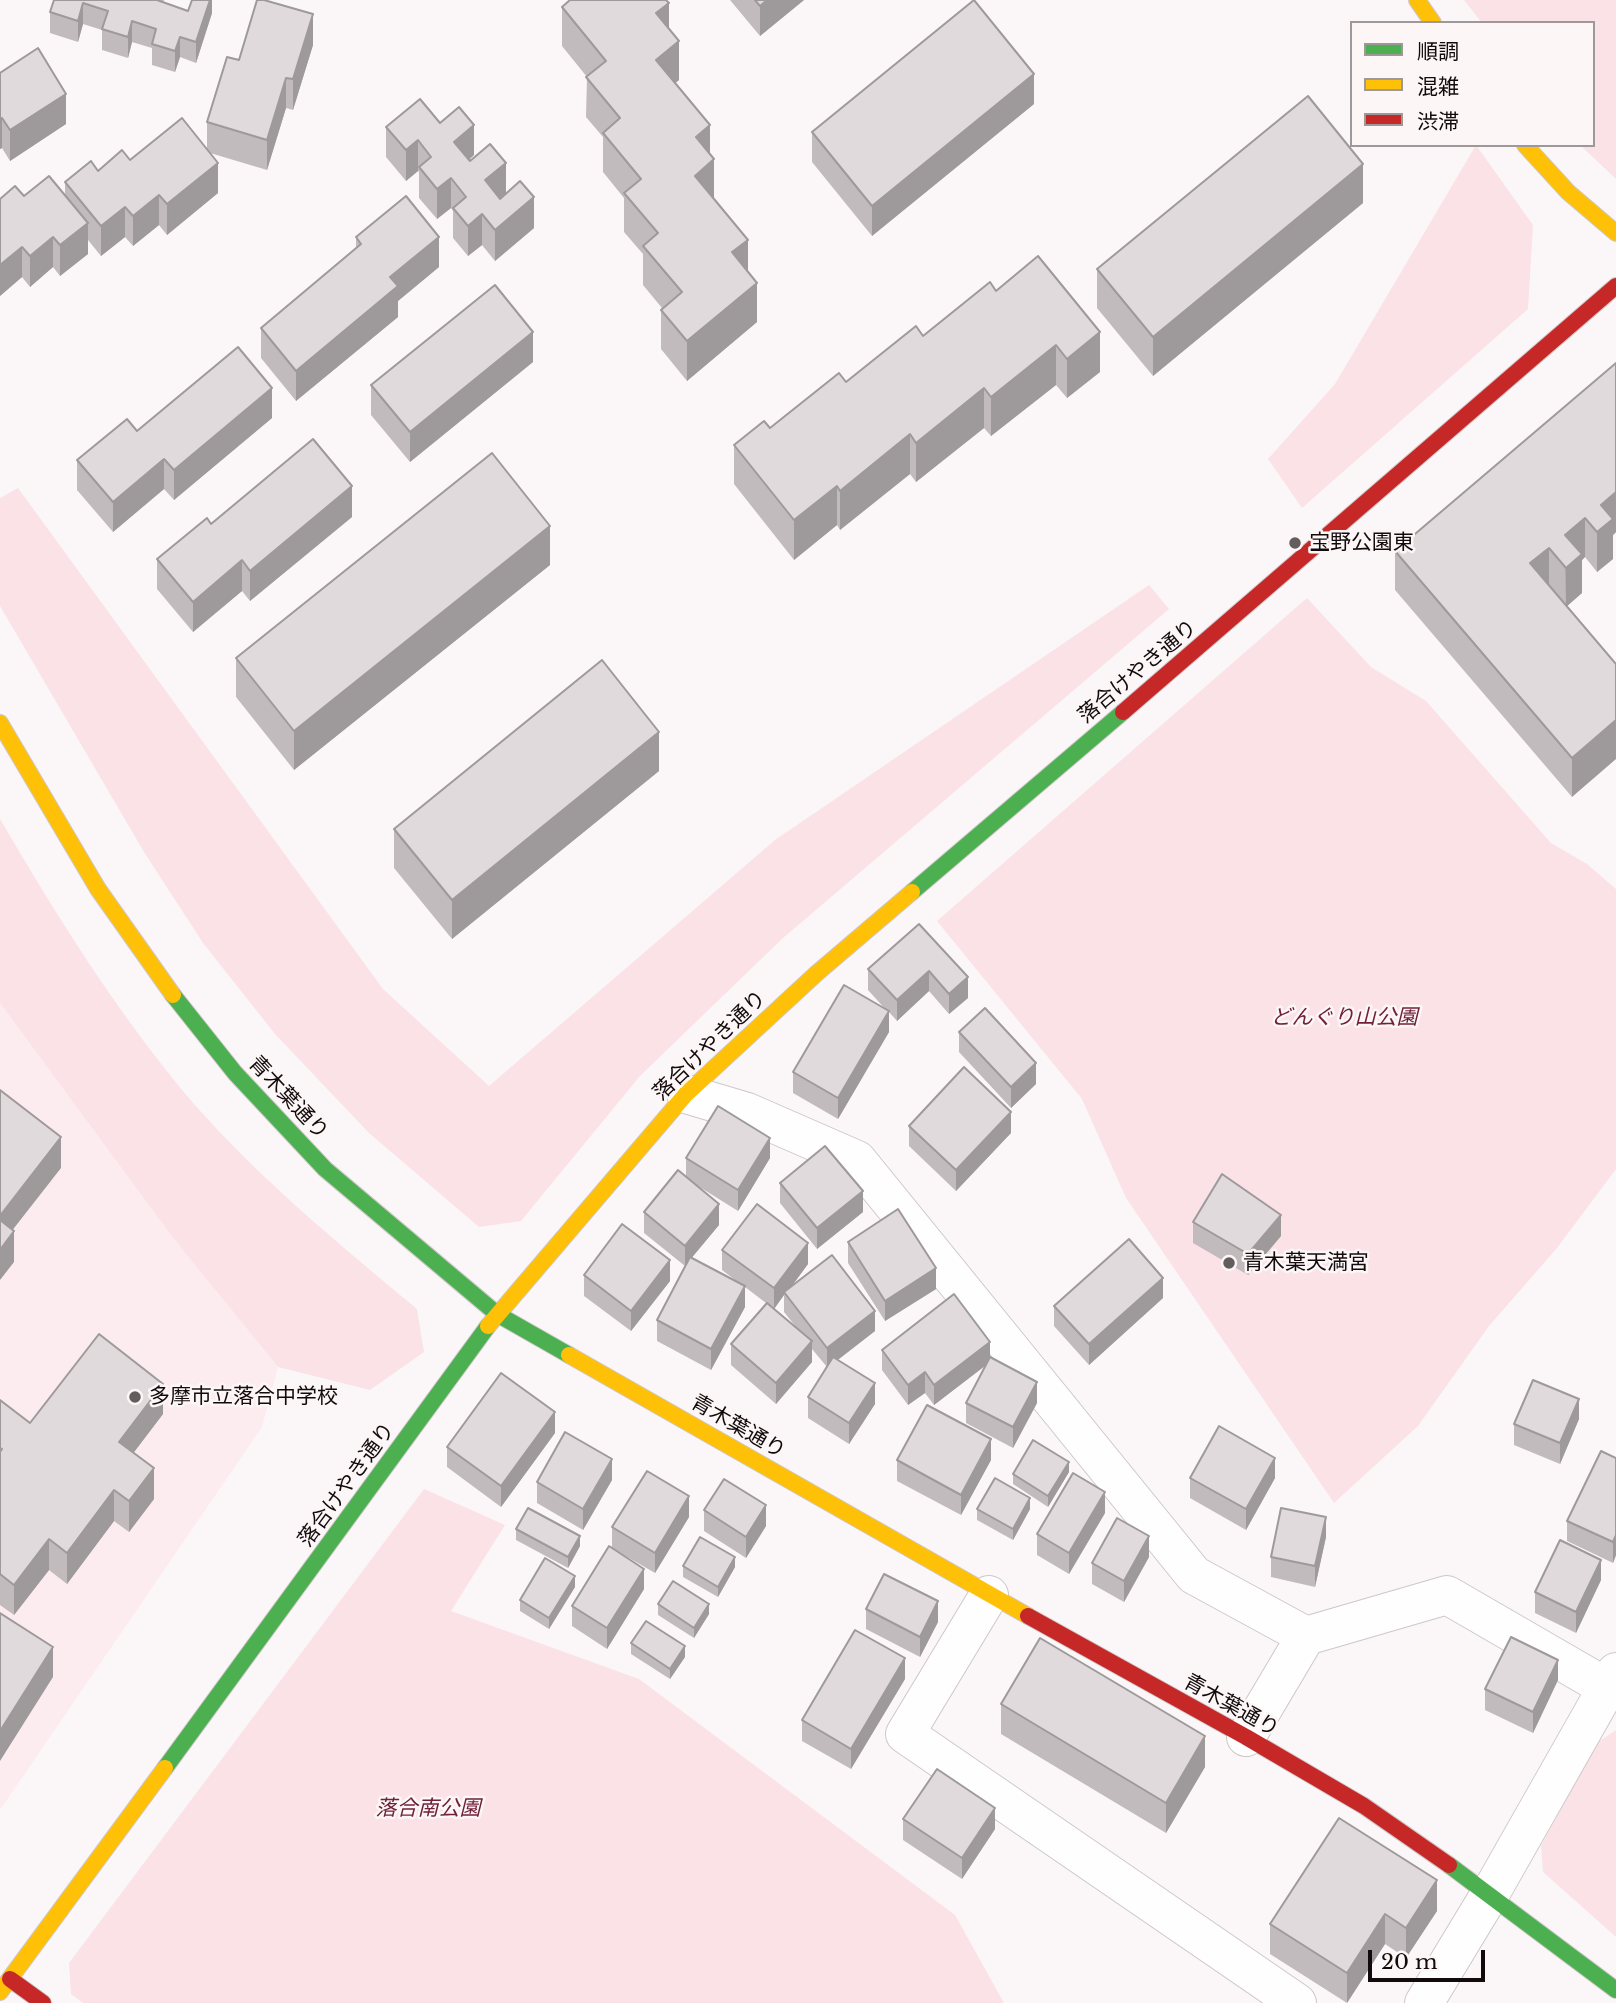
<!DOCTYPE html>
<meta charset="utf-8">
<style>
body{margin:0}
#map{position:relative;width:1616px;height:2003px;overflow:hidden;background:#fbf7f8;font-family:"Libre Baskerville","Noto Sans JP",serif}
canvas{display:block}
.legend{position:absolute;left:1350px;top:21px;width:245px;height:126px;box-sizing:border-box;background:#fcf6f7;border:2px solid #9e9899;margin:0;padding:9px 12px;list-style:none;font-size:21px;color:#120a0b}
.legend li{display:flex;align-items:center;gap:14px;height:35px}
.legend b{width:35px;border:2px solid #9e9899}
.scale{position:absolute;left:1368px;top:1950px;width:117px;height:32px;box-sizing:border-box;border:4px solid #120a0b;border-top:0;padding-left:9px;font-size:21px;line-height:24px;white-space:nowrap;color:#120a0b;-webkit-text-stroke:5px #fcf6f7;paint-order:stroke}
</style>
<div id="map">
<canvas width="1616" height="2003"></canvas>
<ul class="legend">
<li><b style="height:9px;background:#4caf50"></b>順調</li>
<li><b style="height:9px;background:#ffc107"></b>混雑</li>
<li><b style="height:9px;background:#c62828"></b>渋滞</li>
</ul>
<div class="scale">20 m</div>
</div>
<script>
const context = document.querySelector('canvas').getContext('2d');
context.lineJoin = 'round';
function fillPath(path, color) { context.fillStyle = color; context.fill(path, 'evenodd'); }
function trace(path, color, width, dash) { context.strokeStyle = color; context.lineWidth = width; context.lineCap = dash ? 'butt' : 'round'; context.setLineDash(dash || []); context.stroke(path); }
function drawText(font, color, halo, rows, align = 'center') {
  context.font = font + ' "Libre Baskerville","Noto Sans JP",serif'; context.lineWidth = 5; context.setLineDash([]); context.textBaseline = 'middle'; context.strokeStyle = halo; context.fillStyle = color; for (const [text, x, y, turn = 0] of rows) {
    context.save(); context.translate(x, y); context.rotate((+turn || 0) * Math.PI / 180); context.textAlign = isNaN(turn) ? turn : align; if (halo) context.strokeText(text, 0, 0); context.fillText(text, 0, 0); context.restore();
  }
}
const built = new Path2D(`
 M0 1003 173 1238 278 1367 262 1427 0 1810Z`);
const green = new Path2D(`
 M1464 0H1616V179L1580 145H1593V23H1482Z
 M1476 145 1533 225 1528 309 1302 508 1268 459 1335 384Z
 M18 488 383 989 489 1086 775 840 1149 585 1169 609 783 938 640 1076 521 1221 479 1227 369 1133 275 1034 203 943 144 852 0 606V498Z
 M1307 598 1371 667 1426 701 1551 843 1587 864 1616 889V1169L1557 1248 1489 1326 1418 1426 1334 1503 1126 1198 1082 1099 937 921Z
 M0 819C58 918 119 1016 194 1104 261 1180 339 1244 417 1309L424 1352 370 1390 278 1367 173 1238 0 1003Z
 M424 1489 505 1525 451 1611 639 1679 955 1915 1004 2003H83L71 1994 69 1963Z
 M1616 1730V1937L1543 1872 1541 1846 1595 1744Z`);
const street = new Path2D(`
 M686 1094 747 1112 857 1160 1194 1575 1306 1636 1447 1595 1606 1687
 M989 1595 905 1734 1297 2003
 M1246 1737 1306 1636
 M1424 2003 1490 1894 1616 1672`);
const fast = new Path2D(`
 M912 892 1123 712
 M173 995 235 1073 325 1169 497 1314 569 1355
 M165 1768 488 1326
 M1449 1865 1616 1990`);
const slow = new Path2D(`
 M1417 0 1433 23
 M1525 145 1568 192 1616 233
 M0 723 98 889 173 995
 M488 1326 686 1094 817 973 912 892
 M569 1355 1028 1616
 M0 1992 165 1768`);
const jam = new Path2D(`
 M1123 712 1616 286
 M1028 1616 1246 1737 1364 1806 1449 1865
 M10 1979 43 2003`);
const wall = new Path2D(`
 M54 0H164L163 3 188 11 212 0V13L196 63 180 57 175 72 152 65V48L132 42 128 58 102 50V30L83 24 78 42 50 33V12Z
 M730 0H804L760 36Z
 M562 7 669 29 679 80 675 83 710 154 714 199 748 271 757 322 687 381 661 349V310L662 308 643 285V254L624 232V198L603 172V137L586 117 587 77 562 46Z
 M313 45 293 110 286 108 267 170 210 153 218 193 167 235 159 225 133 246 125 237 101 256 88 240V254L60 276 53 267 30 287 22 277 0 296 24 196H65V182L98 171 130 160 207 150V122L239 60Z
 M0 73 66 124 10 161 2 148 0 149Z
 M1034 104 872 236 812 162V132Z
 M440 123 474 155 469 160 506 193 534 228 495 261 482 245 468 256 453 238V211L451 208 437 219 419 198V172L418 171 406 181 386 157V127Z
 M1363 203 1153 376 1097 308V269Z
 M356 237 439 267 398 301V317L296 401 261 358V328L356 249Z
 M996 291 1100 372 1067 398 1056 385 991 436 984 428 916 482 910 474 840 530 837 525 794 560 734 484V445L770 428 923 336Z
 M533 362 410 462 371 415V385Z
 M1616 363V532L1613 535V559L1597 572 1585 557 1582 560V593L1567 606 1616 664 1572 797 1395 590V551Z
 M272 418 174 500 164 489 113 532 77 490V460L137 431Z
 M352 517 250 601 242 591 193 632 157 589V559L211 524Z
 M550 565 294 770 236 697V658Z
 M659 771 452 939 394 868V829Z
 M919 924 968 998 949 1014 929 991 897 1021 889 1012V1032L838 1119 793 1093V1072L887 1011 868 990V969Z
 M959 1032 1036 1084 1011 1108 959 1052Z
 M909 1126 1011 1133 956 1191 909 1146Z
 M686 1158H770L738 1211 698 1186 719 1225 691 1258 739 1283 722 1270V1250L808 1264 791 1287 875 1331 838 1360 875 1404 849 1444 808 1418V1397L827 1367 812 1349V1362L776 1404 731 1365V1344L766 1303 745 1287V1307L711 1370 657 1341V1320L685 1266 644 1233V1212L686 1176ZM784 1295V1312L796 1327 774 1309Z
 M780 1183 863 1212 817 1249 780 1203Z
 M1193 1222 1281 1236 1248 1275 1193 1243Z
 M848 1242 936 1289 885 1321 848 1263Z
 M584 1275 670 1281 631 1331 584 1296Z
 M1163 1298 1089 1365 1054 1326V1306Z
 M882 1350 990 1357 1037 1403 1013 1448 966 1423V1403L985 1366 934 1405 925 1393 908 1405 882 1370Z
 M0 1400 30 1423 163 1414 133 1453 154 1499 129 1532 114 1521 67 1584 49 1570 14 1615 0 1605Z
 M1579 1419 1560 1464 1514 1445V1424Z
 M555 1433 501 1507 447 1467V1447Z
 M1616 1458V1555L1613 1563 1567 1541V1521Z
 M897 1460H991L961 1515 897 1481Z
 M1069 1472 1048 1507 1013 1484V1474Z
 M1190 1478H1275L1246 1530 1190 1498Z
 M612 1480 583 1530 537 1503V1482Z
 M977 1509H1030L1013 1540 977 1520Z
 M704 1510 766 1526 746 1558 704 1531Z
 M1105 1513 1069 1574 1037 1555V1534Z
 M689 1517 655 1573 612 1548V1527Z
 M516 1529 580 1546 568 1568 516 1540Z
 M1326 1537 1315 1587 1271 1577V1557Z
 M1149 1557 1124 1602 1092 1584V1563Z
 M683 1566 735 1567 718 1597 683 1577Z
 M1601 1580 1576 1633 1535 1613V1592Z
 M575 1587 549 1629 520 1611V1600Z
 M644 1589 607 1649 572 1626V1606Z
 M658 1604 709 1614 694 1638 658 1615Z
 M866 1609 938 1622 920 1657 866 1629Z
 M631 1643 685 1657 670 1679 631 1654Z
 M905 1679 851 1769 802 1741V1720Z
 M1558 1680 1533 1733 1485 1710V1689Z
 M1001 1704 1205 1767 1166 1833 1001 1734Z
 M903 1819 995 1829 962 1879 903 1840Z
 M1437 1880V1911L1406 1958 1385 1944 1347 2003 1270 1954V1924Z`);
const shadedWall = new Path2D(`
 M210 0H212V13L196 63V42Z
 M767 0H804L760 36V6Z
 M83 3V24L78 42V21Z
 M669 3V43L656 13Z
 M313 14V45L293 110V79Z
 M132 21V42L128 58V37Z
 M180 37V57L175 72V51Z
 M679 41V80L656 99V60Z
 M1034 74V104L872 236V206Z
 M286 78V108L267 170V140Z
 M66 94V124L10 161V130Z
 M2 118V148L0 149V119Z
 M474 125V155L454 172V142Z
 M710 125V163L714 159V199L695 215 696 137Z
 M418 140V171L406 181V150Z
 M218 163V193L167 235V204Z
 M506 163V193L485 211V180Z
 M1363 164V203L1153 376V337Z
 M451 178V208L437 219V189Z
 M159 195V225L133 246V216Z
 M534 197V228L495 261V230Z
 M125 207V237L101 256V226Z
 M482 214V245L468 256V226Z
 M88 223V254L60 276V245Z
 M53 237V267L30 287V256Z
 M439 237V267L398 301V317L296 401V371L390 277Z
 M748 240V279L732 252Z
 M22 247V277L0 296V265Z
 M757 283V322L687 381V341Z
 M533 332V362L410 462V432Z
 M1100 332V372L1067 398V359Z
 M1056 345V385L991 436V397Z
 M272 388V418L174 500V470Z
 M984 388V428L916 482V443Z
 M910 434V474L840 530V491Z
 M164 459V489L113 532V502Z
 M352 486V517L250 601V571Z
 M837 486V525L794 560V520Z
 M1616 492V532L1613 535V559L1597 572V532L1601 505Z
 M1585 518V557L1582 560V593L1566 607 1565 535Z
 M550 526V565L294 770V731Z
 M1549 548V587L1530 563Z
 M242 560V591L193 632V602Z
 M1616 720V759L1572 797V758Z
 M659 732V771L452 939V900Z
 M929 971V991L897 1021V1000Z
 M968 977V998L949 1014V994Z
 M889 1011V1032L838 1119V1098Z
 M1036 1063V1084L1011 1108V1087Z
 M1011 1112V1133L956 1191V1170Z
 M61 1137V1168L0 1246V1216Z
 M770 1138V1158L738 1211V1190Z
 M863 1191V1212L817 1249V1228Z
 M719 1204V1225L685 1266V1246Z
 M1281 1215V1236L1248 1275V1254Z
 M14 1231V1262L0 1280V1250Z
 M808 1243V1264L786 1294 784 1292V1295L774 1309V1288Z
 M670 1260V1281L631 1331V1311Z
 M936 1268V1289L885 1321V1301Z
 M1163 1278V1298L1089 1365V1344Z
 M745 1286V1307L711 1370V1349Z
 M875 1311V1331L827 1368V1348Z
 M812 1341V1362L776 1404V1383Z
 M990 1342V1362L934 1405V1385Z
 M925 1372V1393L908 1405V1385Z
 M1037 1382V1403L1013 1448V1427Z
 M875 1383V1404L849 1444V1423Z
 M163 1384V1414L119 1472V1442Z
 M1579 1399V1419L1560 1464V1443Z
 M555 1412V1433L501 1507V1486Z
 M991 1439V1460L961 1515V1495Z
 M1275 1458V1478L1246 1530V1509Z
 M612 1459V1480L583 1530V1509Z
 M1069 1462V1472L1048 1507V1496Z
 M154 1468V1499L129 1532V1501Z
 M114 1490V1521L67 1584V1553Z
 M1105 1492V1513L1069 1574V1553Z
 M689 1496V1517L655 1573V1553Z
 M1030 1498V1509L1013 1540V1529Z
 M766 1505V1526L746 1558V1537Z
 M1326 1517V1537L1315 1587V1566Z
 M1616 1535V1555L1613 1563V1542Z
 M580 1536V1546L568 1568V1557Z
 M1149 1536V1557L1124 1602V1581Z
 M49 1539V1570L14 1615V1585Z
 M735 1557V1567L718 1597V1587Z
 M1601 1560V1580L1576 1633V1612Z
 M644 1569V1589L607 1649V1628Z
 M575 1576V1587L549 1629V1618Z
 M938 1601V1622L920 1657V1637Z
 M709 1604V1614L694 1638V1628Z
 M685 1646V1657L670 1679V1669Z
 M53 1647V1677L0 1761V1731Z
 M905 1658V1679L851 1769V1749Z
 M1558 1660V1680L1533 1733V1712Z
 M1205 1736V1767L1166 1833V1803Z
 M995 1808V1829L962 1879V1858Z
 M1437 1880V1911L1406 1958V1928Z
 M1385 1914V1944L1347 2003V1973Z`);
const building = new Path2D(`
 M54 0H157L188 11 192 0H210L196 42 180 37 175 51 152 44 156 29 132 21 128 37 102 29 108 11 83 3 78 21 50 12Z
 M257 0H264L313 14 293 79 286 78 267 140 207 122 227 57 239 60Z
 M570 0H666L669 3 656 13 679 41 656 60 710 125 696 137 714 159 695 176 748 240 732 252 757 283 687 341 661 310 682 292 643 246 658 233 624 193 641 179 603 133 620 118 586 77 606 61 562 7Z
 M755 0H767L760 6Z
 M974 0 1034 74 872 206 812 132Z
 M38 48 66 94 10 130 2 118 0 119V73Z
 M1308 96 1363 164 1153 337 1097 269Z
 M420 99 440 123 459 107 474 125 454 142 470 161 490 144 506 163 485 180 500 199 520 181 534 197 495 230 482 214 468 226 453 208 466 197 451 178 437 189 419 167 431 157 418 140 406 150 386 127Z
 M182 118 218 163 167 204 159 195 133 216 125 207 101 226 65 182 91 161 98 171 122 150 130 160Z
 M49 176 88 223 60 245 53 237 30 256 22 247 0 265V199L15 186 24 196Z
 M406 196 439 237 390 277 398 286 296 371 261 328 361 244 356 237Z
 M1038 256 1100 332 1067 359 1056 345 991 397 984 388 916 443 910 434 840 491 837 486 794 520 734 445 764 421 770 428 839 373 846 382 916 326 923 336 990 282 996 291Z
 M495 285 533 332 410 432 371 385Z
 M238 347 272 388 174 470 164 459 113 502 77 460 127 419 137 431Z
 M1616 363V492L1601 505 1613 519 1597 532 1585 518 1565 535 1582 554 1566 568 1549 548 1530 563 1616 664V720L1572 758 1395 551Z
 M313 439 352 486 250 571 242 560 193 602 157 559 207 518 211 524Z
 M492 453 550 526 294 731 236 658Z
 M602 660 659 732 452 900 394 829Z
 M919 924 968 977 949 994 929 971 897 1000 868 969Z
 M844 985 889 1011 838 1098 793 1072Z
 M985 1008 1036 1063 1011 1087 959 1032Z
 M964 1067 1011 1112 956 1170 909 1126Z
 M0 1090 61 1137 0 1216Z
 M718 1106 770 1138 738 1190 686 1158Z
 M825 1146 863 1191 817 1228 780 1183Z
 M678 1170 719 1204 685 1246 644 1212Z
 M1222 1174 1281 1215 1248 1254 1193 1222Z
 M757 1204 808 1243 774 1288 722 1250Z
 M898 1209 936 1268 885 1301 848 1242Z
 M0 1220 14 1231 0 1250Z
 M622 1224 670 1260 631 1311 584 1275Z
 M1129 1239 1163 1278 1089 1344 1054 1306Z
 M832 1255 875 1311 827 1348 784 1292Z
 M690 1257 745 1286 711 1349 657 1320Z
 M954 1294 990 1342 934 1385 925 1372 908 1385 882 1350Z
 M767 1303 812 1341 776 1383 731 1344Z
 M99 1334 163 1384 119 1442 154 1468 129 1501 114 1490 67 1553 49 1539 14 1585 0 1574V1452L2 1449 0 1448V1400L30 1423Z
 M833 1357 875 1383 849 1423 808 1397Z
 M990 1357 1037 1382 1013 1427 966 1403Z
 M501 1373 555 1412 501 1486 447 1447Z
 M1533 1380 1579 1399 1560 1443 1514 1424Z
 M927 1405 991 1439 961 1495 897 1460Z
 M1219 1426 1275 1458 1246 1509 1190 1478Z
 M565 1432 612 1459 583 1509 537 1482Z
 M1033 1440 1069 1462 1048 1496 1013 1474Z
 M1601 1451 1616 1458V1535L1613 1542 1567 1521Z
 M647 1471 689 1496 655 1553 612 1527Z
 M1073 1473 1105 1492 1069 1553 1037 1534Z
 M995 1478 1030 1498 1013 1529 977 1509Z
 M724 1479 766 1505 746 1537 704 1510Z
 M528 1508 580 1536 568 1557 516 1529Z
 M1281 1508 1326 1517 1315 1566 1271 1557Z
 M1117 1518 1149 1536 1124 1581 1092 1563Z
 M700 1537 735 1557 718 1587 683 1566Z
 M1560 1540 1601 1560 1576 1612 1535 1592Z
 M609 1546 644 1569 607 1628 572 1606Z
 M545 1558 575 1576 549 1618 520 1600Z
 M884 1574 938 1601 920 1637 866 1609Z
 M673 1581 709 1604 694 1628 658 1604Z
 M0 1613 53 1647 0 1731Z
 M646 1621 685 1646 670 1669 631 1643Z
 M855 1630 905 1658 851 1749 802 1720Z
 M1511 1637 1558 1660 1533 1712 1485 1689Z
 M1040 1638 1205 1736 1166 1803 1001 1704Z
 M937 1769 995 1808 962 1858 903 1819Z
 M1339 1818 1437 1880 1406 1928 1385 1914 1347 1973 1270 1924Z`);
const markers = [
 [1295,543,7,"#645d5e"],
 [1229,1263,7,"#645d5e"],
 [135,1397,7,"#645d5e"]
];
const poiNames = [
 ["宝野公園東",1309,543],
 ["青木葉天満宮",1243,1263],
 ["多摩市立落合中学校",149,1397]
];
const streetNames = [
 ["落合けやき通り",1138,672,-40],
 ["落合けやき通り",710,1046,-44],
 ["青木葉通り",288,1098,47],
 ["青木葉通り",738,1427,30],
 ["落合けやき通り",347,1485,-54],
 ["青木葉通り",1231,1706,29]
];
const parkNames = [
 ["どんぐり山公園",1344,1018],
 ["落合南公園",428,1809]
];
fillPath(built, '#fdecef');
fillPath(green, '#fae2e6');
trace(street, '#cec7c9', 40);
trace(fast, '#cec7c9', 18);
trace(slow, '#cec7c9', 18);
trace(jam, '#cec7c9', 18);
trace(street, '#fefefe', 38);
trace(fast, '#4caf50', 16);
trace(slow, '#ffc107', 16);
trace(jam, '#c62828', 16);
fillPath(wall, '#c2bbbd');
fillPath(shadedWall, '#9e999a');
fillPath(building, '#e1dadc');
trace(building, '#9e999a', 2);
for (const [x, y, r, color] of markers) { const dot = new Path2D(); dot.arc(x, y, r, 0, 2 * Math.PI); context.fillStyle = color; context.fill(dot); trace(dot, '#fcf6f7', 2.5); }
drawText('21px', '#120a0b', '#fcf6f7', poiNames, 'left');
drawText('21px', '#120a0b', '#fcf6f7', streetNames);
drawText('italic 21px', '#702038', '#fcf6f7', parkNames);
</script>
